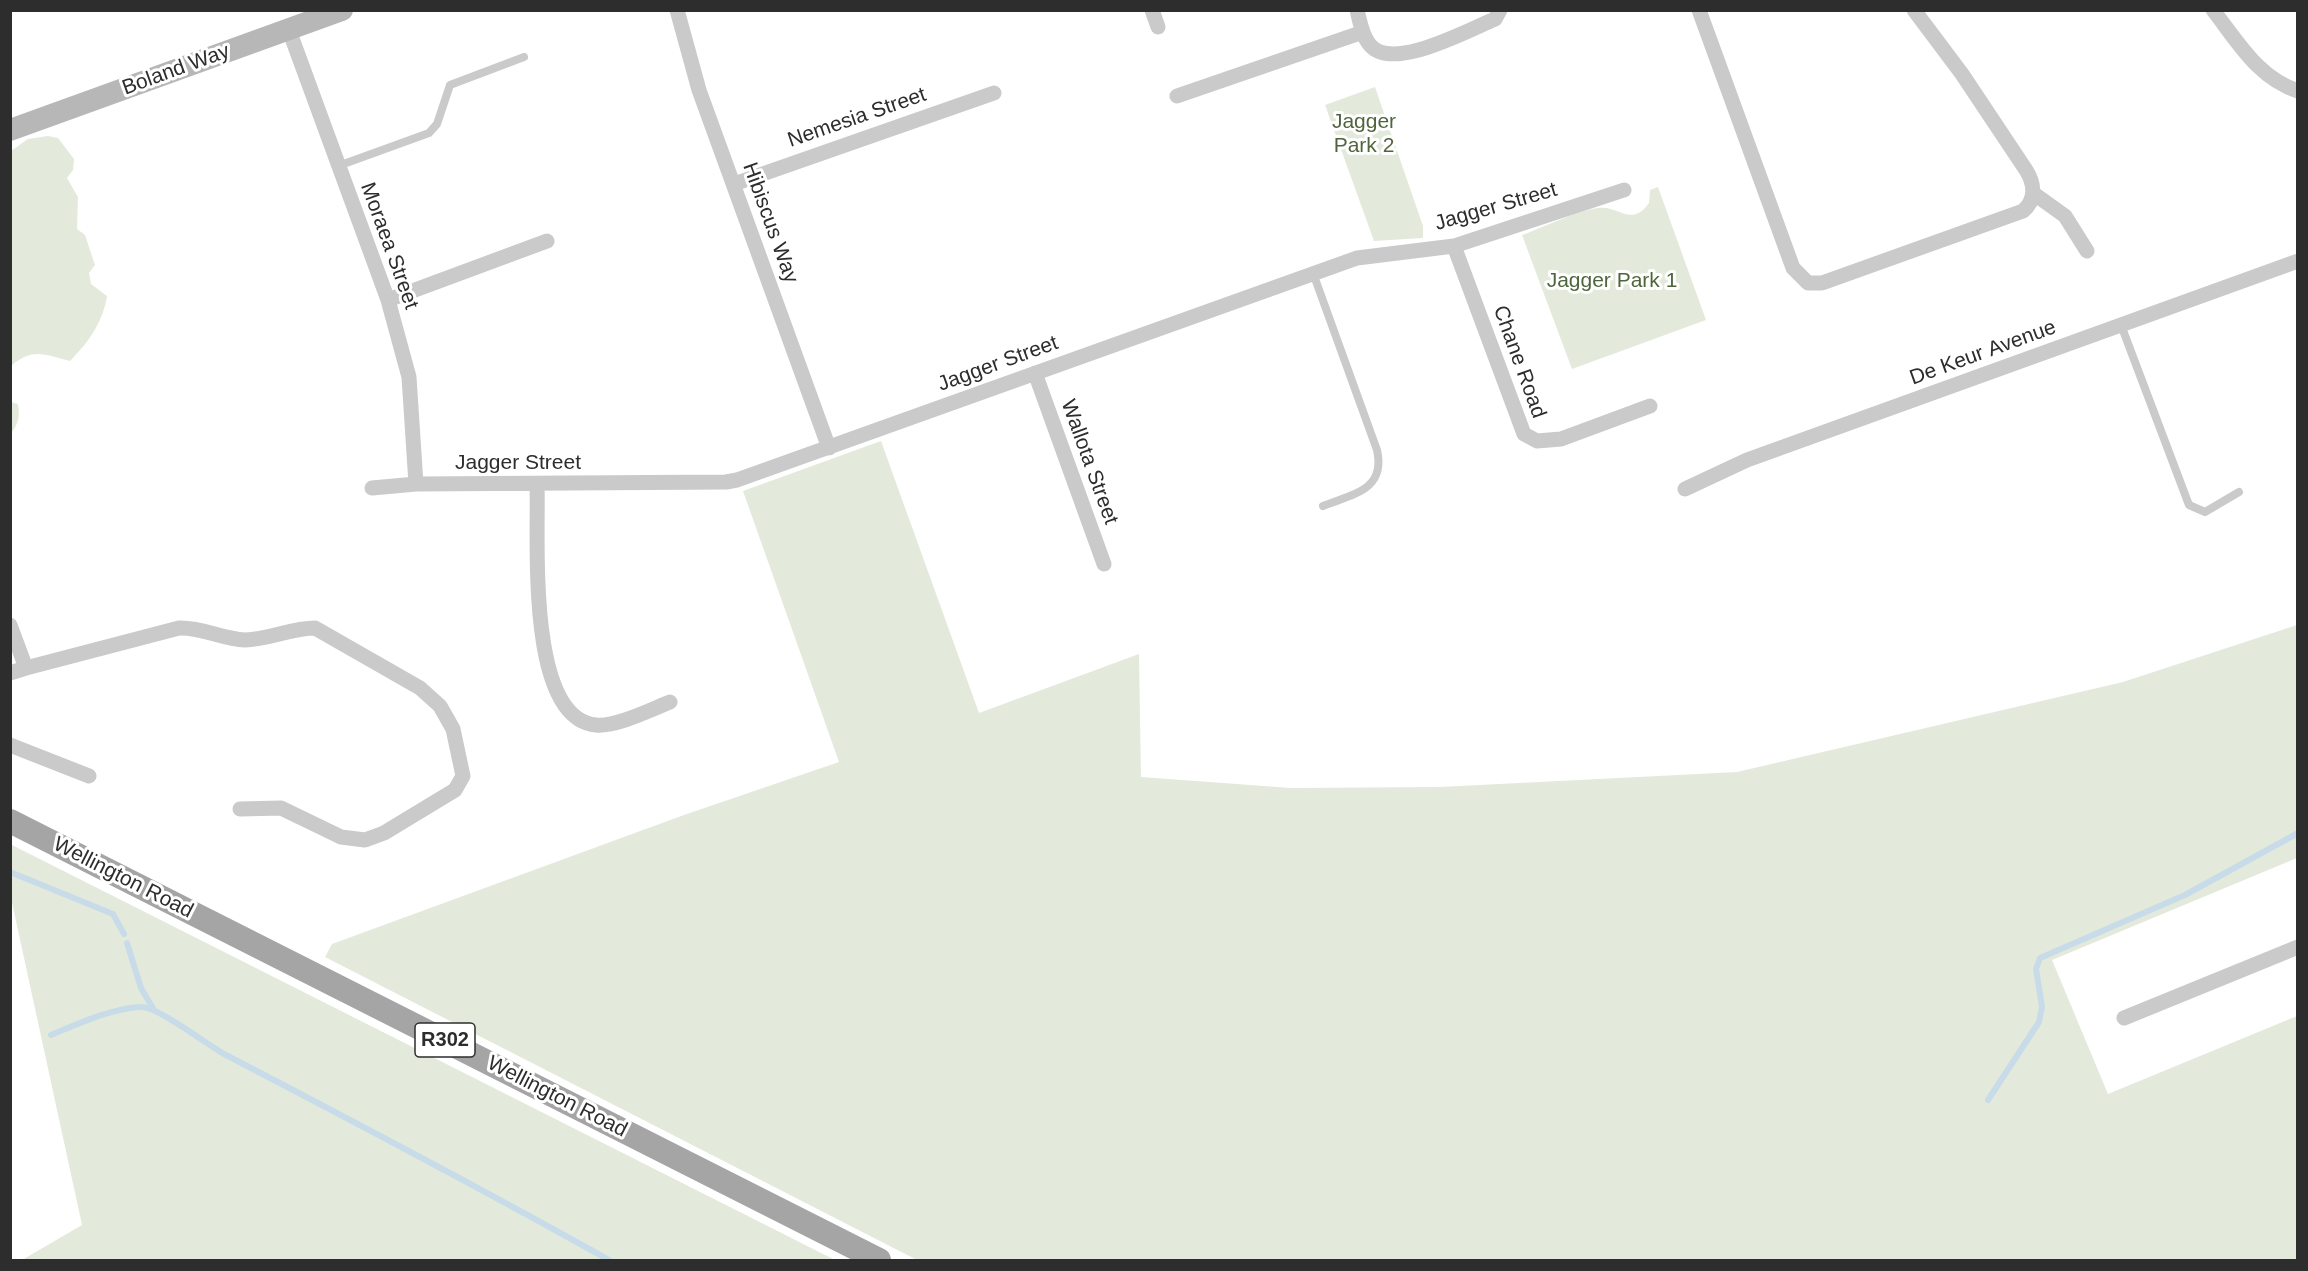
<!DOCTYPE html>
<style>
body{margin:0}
#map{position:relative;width:2308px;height:1271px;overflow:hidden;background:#fff;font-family:Helvetica,sans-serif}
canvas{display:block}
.frame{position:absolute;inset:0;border:12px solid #2d2d2d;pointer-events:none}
</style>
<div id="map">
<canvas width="2308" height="1271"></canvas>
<div class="frame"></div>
</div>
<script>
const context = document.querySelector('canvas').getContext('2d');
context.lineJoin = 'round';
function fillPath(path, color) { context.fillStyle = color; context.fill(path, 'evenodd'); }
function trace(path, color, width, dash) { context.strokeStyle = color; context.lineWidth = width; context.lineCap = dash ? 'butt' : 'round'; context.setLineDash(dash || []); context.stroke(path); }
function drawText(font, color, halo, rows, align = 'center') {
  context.font = font + ' Helvetica,sans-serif'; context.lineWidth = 6; context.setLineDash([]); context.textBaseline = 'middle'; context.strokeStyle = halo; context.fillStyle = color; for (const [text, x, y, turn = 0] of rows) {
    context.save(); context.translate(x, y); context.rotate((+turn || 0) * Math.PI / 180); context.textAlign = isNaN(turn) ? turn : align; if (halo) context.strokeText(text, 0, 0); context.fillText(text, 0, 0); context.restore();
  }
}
const green = new Path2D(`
 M1375 87 1423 226V238L1374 241 1325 105Z
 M48 136 58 138 74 159 73 170 67 178 78 197 77 229 85 235 95 265 89 273 91 284 107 296C103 322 88 343 70 361 44 355 34 347 11 366V151L28 139Z
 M1658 187 1706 320 1572 369 1522 235C1545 227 1575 211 1598 208 1619 205 1631 228 1649 203L1650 190Z
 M11 402 18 404C20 416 19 423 11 433Z
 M881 441 979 713 1139 654 1141 777 1291 788 1440 787 1737 772 2123 682 2297 625V858L2052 960 2108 1094 2297 1016V1260H917L325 957 332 944 684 815 839 762 743 491Z
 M10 844 835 1260H22L82 1225 11 898Z`);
const stream = new Path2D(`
 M10 872 113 914 124 934
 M127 943 141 988 154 1010
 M51 1035C75 1025 115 1007 142 1007 158 1007 206 1044 224 1054 353 1121 482 1189 609 1260
 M1988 1100 2039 1022 2042 1007 2036 969 2040 958 2185 895 2298 833`);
const lane = new Path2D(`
 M338 166 429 133 437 124 450 85 524 57
 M1313 273 1377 450C1386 490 1353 494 1323 506
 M2121 325 2189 505 2205 512 2239 492`);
const street = new Path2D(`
 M677 10 699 90 829 448
 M1152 10 1158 27
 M1357 10C1360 22 1362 36 1370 45 1392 72 1468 30 1495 19L1500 10
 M1699 10 1793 268 1808 283H1822L2023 211C2036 200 2035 184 2026 170L1962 74 1914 10
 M2213 10C2238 42 2258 78 2298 91
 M289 30 388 300 409 377 416 484
 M1177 96 1363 32
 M734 184 994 93
 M2033 193 2065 216 2087 251
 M1454 246 1524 434 1537 441 1561 439 1650 406
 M388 300 547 241
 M1035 373 1104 564
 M537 484C539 536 525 718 596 725 616 727 652 709 670 702
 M372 488 416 484 726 482 737 480 1357 258 1454 246 1624 190
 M1685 489 1747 460 2298 261
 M10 625 26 668 179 628C202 627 222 639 245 640 268 640 291 628 315 628L420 688 440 706 453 729 463 776 455 790 384 833 365 840 341 837 281 808 240 809
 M10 673 26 668
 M10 745 89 776
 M2124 1018 2298 947`);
const secondary = new Path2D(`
 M10 130 342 10`);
const primary = new Path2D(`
 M10 821 879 1260`);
const shields = [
 [445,1040,60]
];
const shieldNames = [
 ["R302",445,1040]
];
const streetNames = [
 ["Boland Way",176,70,-20],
 ["Nemesia Street",857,118,-19],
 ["Jagger Street",1496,207,-16],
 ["Hibiscus Way",770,223,70],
 ["Moraea Street",389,246,70],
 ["De Keur Avenue",1983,353,-20],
 ["Chane Road",1519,362,70],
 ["Jagger Street",998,364,-20],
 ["Wallota Street",1089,462,70],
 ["Jagger Street",518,463],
 ["Wellington Road",123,878,27],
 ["Wellington Road",557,1097,27]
];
const parkNames = [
 ["Jagger",1364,122],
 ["Park 2",1364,146],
 ["Jagger Park 1",1612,281]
];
fillPath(green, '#e3eadb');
trace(stream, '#c8dbe9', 6);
trace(lane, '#cacaca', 8);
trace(street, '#cacaca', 15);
trace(secondary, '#b7b7b7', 22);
trace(primary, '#a5a5a5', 24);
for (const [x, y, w] of shields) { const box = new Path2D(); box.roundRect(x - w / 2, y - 17, w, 34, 4.5); context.fillStyle = '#fff'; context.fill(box); trace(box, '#2d2d2d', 1.5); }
drawText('bold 20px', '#2d2d2d', null, shieldNames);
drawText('21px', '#2d2d2d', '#fff', streetNames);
drawText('21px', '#4f663d', '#fff', parkNames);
</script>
